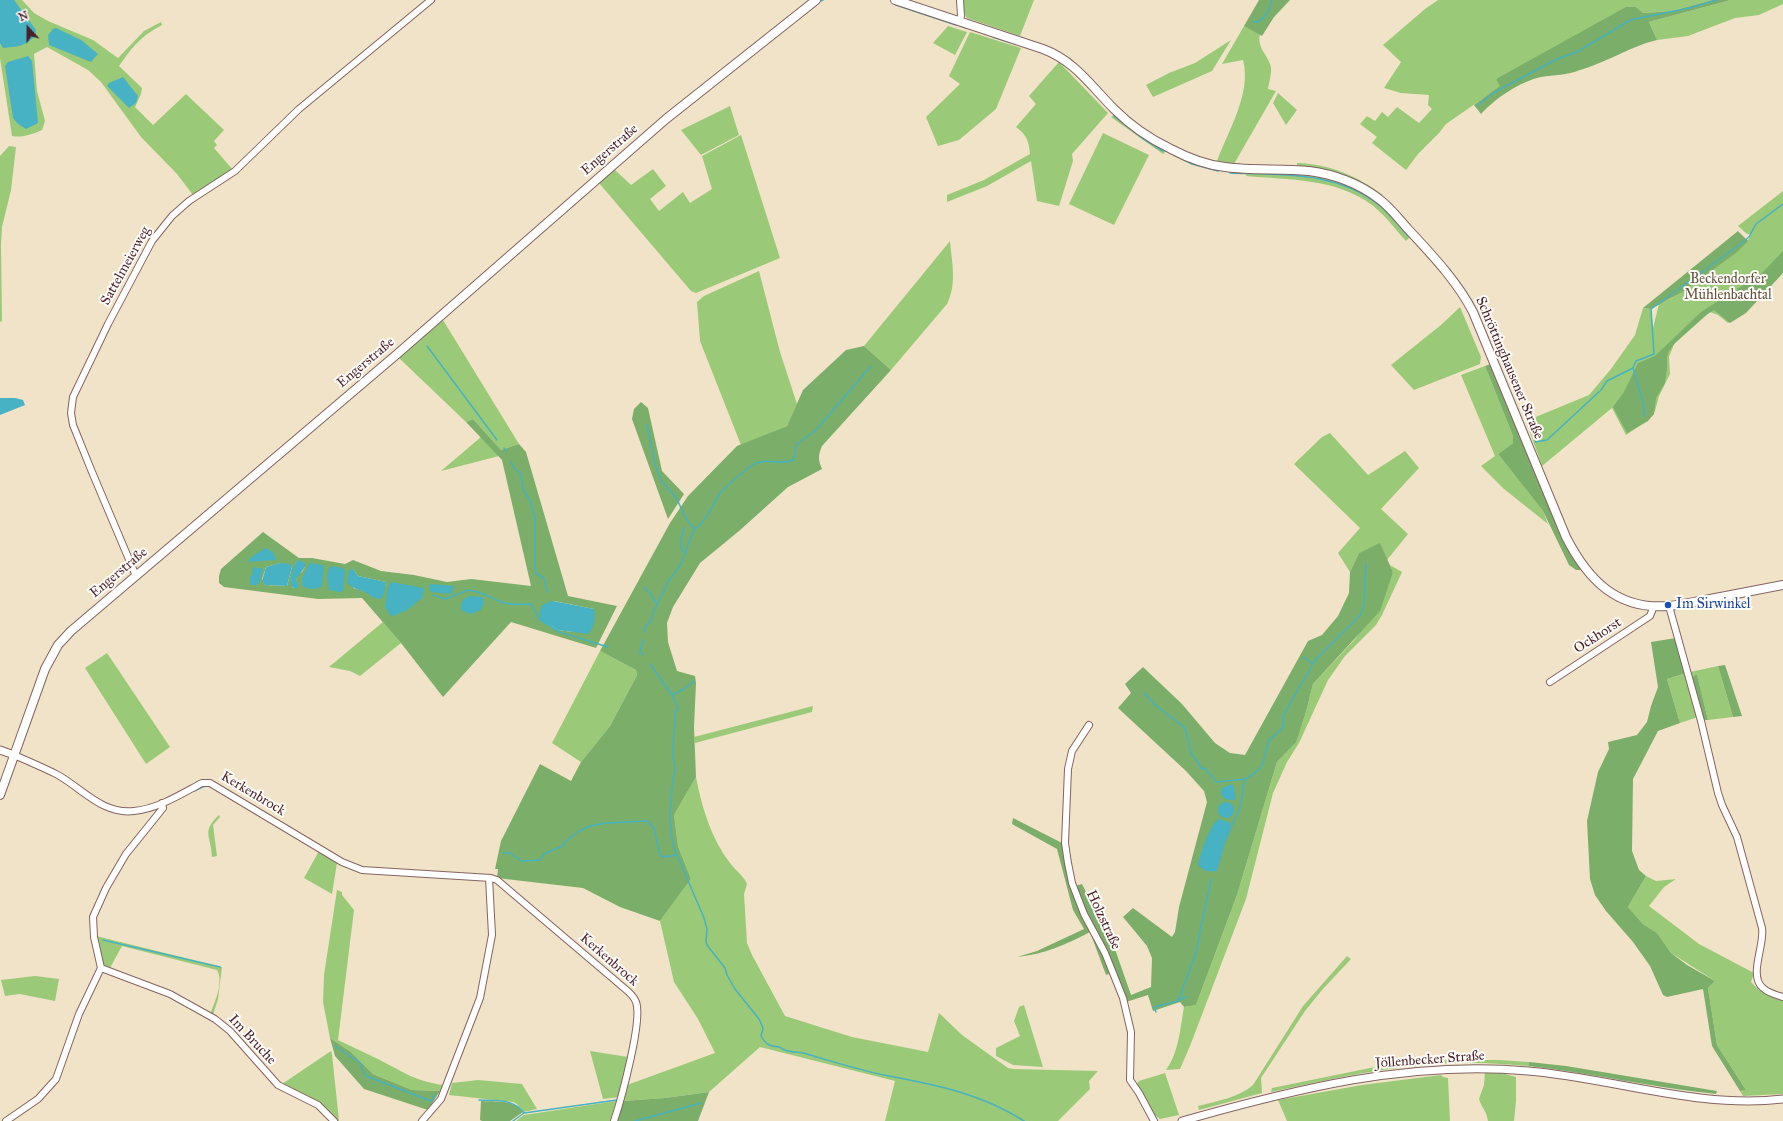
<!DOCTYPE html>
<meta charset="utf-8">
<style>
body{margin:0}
#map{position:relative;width:1783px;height:1121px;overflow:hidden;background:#f1e3c7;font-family:"IM FELL Great Primer",serif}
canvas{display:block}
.north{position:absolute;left:8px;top:8px;width:40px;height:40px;-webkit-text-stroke:3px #fdfcf7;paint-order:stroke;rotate:339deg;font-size:11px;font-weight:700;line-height:16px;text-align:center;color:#4a1f2b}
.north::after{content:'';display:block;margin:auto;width:14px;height:18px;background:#4a1f2b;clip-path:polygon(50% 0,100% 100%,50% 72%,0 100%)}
</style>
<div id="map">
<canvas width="1783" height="1121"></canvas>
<div class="north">N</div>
</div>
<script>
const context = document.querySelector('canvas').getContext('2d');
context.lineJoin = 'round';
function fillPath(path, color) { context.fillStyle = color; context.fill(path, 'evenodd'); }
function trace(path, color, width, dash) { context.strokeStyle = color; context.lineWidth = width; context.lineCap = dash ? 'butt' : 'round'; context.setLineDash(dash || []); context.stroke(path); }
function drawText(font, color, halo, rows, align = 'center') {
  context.font = font + ' "IM FELL Great Primer",serif'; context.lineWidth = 4; context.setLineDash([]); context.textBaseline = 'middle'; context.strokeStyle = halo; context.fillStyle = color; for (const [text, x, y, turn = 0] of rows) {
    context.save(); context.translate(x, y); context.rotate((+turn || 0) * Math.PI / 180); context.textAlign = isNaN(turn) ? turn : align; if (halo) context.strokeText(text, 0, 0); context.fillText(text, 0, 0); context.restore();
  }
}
const green = new Path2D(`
 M0 0H22L34 13 48 21 93 40 118 58 144 31 161 22 162 25C140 37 134 45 119 66L142 88 141 94 135 107 153 125 186 94 224 130 214 141 217 145 214 148 233 170 193 195 177 174 141 137 101 82 88 70 47 47 34 54 37 91 45 121 42 130C33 134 22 138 12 136L0 58Z
 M961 0H1034L1020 36 967 18 964 13Z
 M1438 0H1712L1672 11 1643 13 1636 7 1496 79 1501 86 1446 124 1439 133 1418 154 1406 170 1372 143 1377 137 1360 124 1367 116 1375 121 1382 112 1388 117 1397 107 1419 123 1432 109 1428 105 1429 95 1401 93 1384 88 1401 62 1383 45 1425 9Z
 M1731 0H1783V4L1759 15 1735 18 1688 36 1657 40 1649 22Z
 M948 26 967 32 955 55 933 43Z
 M1244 26 1260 34C1257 47 1266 53 1270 64 1273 70 1269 82 1268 89L1276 91 1234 164 1217 161C1228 131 1252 93 1243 60L1222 64Z
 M970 32 1021 48 996 109 959 140 938 146 926 117 960 84 949 76Z
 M1231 40 1212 71 1153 97 1146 85 1169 73 1195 63Z
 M1059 62 1108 113 1072 154 1073 161 1059 206 1037 201 1031 161 987 186 947 202V195L984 180 1030 154C1029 141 1026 134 1016 127L1036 104 1029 96Z
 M1278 93 1297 110 1286 125 1273 103Z
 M730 106 739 135 701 155 681 130Z
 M1115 114 1166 151 1163 154 1115 120 1111 117Z
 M1103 133 1149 155 1114 225 1069 204Z
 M741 135 780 258 696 293 691 291 599 183 614 169 631 185 653 169 666 186 650 199 659 211 683 192 690 203 712 189 702 156Z
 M9 146 16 147 11 190 2 227 1 245 2 321 0 322V156Z
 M1297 163C1330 164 1357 176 1383 195L1381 196 1297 166Z
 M1247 172C1298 174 1338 171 1381 205 1392 213 1401 226 1411 236L1406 241C1395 229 1385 215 1372 205 1336 178 1289 180 1246 176Z
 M1783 191V271L1780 275 1732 321 1728 323 1718 315 1710 312 1674 344 1669 357 1670 374 1659 396 1655 411 1644 423 1626 435 1612 408 1542 466 1526 421 1589 395 1611 369 1635 335 1643 308 1651 309 1653 328 1659 304 1672 298 1749 239 1750 234H1747L1738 226Z
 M950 241C952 263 957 284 947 304L891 370 864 346Z
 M759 271 780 352 797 404 787 426 741 445 700 341 697 302 704 296Z
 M1460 307 1481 357 1480 364 1414 390 1391 365 1441 325Z
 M443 320 519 444 501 450 473 419 466 422 399 358Z
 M1485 366 1513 436V443L1498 454 1543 511 1548 524 1504 489 1481 466 1495 456 1461 375Z
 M1330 433 1368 475 1405 451 1419 468 1381 509 1408 534 1387 560 1380 544 1359 553 1350 572 1338 553 1360 528 1294 464 1322 437Z
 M481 437 499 456 441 471Z
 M1390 565 1402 572 1382 615 1376 625 1345 656 1328 680 1299 743 1287 762 1273 793 1246 899 1190 1046 1180 1069 1166 1070C1179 1052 1180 1029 1184 1007L1196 1005 1237 895 1277 762 1285 753 1302 724 1306 712 1313 684 1356 638 1393 572Z
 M383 622 401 643 360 676 350 671 329 667Z
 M600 651 636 670 637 675 610 726 581 762 552 743Z
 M107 653 170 747 146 764 85 668Z
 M1718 666 1733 717 1708 720 1697 676 1692 677 1690 672Z
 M1686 673 1698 717 1680 723 1667 679Z
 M813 706 812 712 695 743 694 737Z
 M696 777C702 808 711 838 730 863 736 871 743 875 747 884L744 894 747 943 752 955 785 1016 852 1037 928 1052 939 1013 962 1035 1008 1068 1013 1069 1098 1071 1089 1081 1090 1089 1058 1121H885L895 1081 760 1047 709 1092 665 1098 623 1101 627 1085 715 1053 698 1019 674 982 660 921 691 879 678 846 674 815Z
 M219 815 220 817 213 825 217 856 212 857C211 835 201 832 219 815Z
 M319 851 337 863 332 894 304 878Z
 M1646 876 1656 881 1676 879 1664 887 1649 906 1699 944 1754 973 1751 982 1759 990 1783 999V1094L1743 1096 1740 1091 1746 1090 1717 1045 1708 988 1715 981 1671 953 1657 933 1643 924 1628 907Z
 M337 890 342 892V895L354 910 338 1040C352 1047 366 1053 380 1060 405 1073 415 1081 443 1085L440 1091 412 1090 373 1074 351 1052 330 1038 323 1002 324 975Z
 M96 936 222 967 218 999 213 1015 210 1014C215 1002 224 982 217 970L122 946 110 968 104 965Z
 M1347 956 1351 959 1322 990 1305 1011 1261 1078 1262 1093 1199 1110 1198 1106C1217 1101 1238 1098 1253 1085L1303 1006Z
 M35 976 59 979 55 1001 20 994 5 996 1 980Z
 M1024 1005 1043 1067 1013 1065 996 1056V1048L1020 1036 1014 1021 1019 1007Z
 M331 1051 332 1054 339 1121H336L319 1103 282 1084Z
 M590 1051 628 1057 619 1097 603 1099Z
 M1450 1060H1499L1529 1062V1066C1502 1064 1476 1062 1449 1063 1389 1066 1330 1079 1271 1092L1272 1088 1385 1065Z
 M1485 1072H1498L1516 1077V1101L1514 1121H1488C1486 1109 1482 1109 1479 1099L1484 1085Z
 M1165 1073 1179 1115 1160 1119 1155 1115 1137 1084 1139 1081Z
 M1441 1075 1443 1077 1448 1078 1450 1121H1287L1278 1100 1362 1085Z
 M478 1080 522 1084 537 1109 523 1112 517 1104 513 1102 449 1095 452 1083Z
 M616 1101 610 1121H516L524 1115Z`);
const forest = new Path2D(`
 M1259 0H1290L1274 17 1262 36 1244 26Z
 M1712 0H1731L1649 22 1657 40 1646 43C1624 51 1603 63 1580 70 1567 75 1554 75 1541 77 1519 82 1496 98 1481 114L1474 105 1500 86 1496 79 1626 7H1636L1643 13 1672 11Z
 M1738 231 1748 241 1736 253 1682 292 1651 309 1643 308Z
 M1783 251V273L1746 313 1730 323 1714 310 1706 315 1675 343 1669 351 1667 357V368L1665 383 1656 398 1654 414 1648 421 1627 433 1613 407 1624 392 1638 363 1655 356 1701 312 1762 273Z
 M864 346 891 370 822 446C818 455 818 460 822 469L788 487 739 531 700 563 673 607 667 623 668 642 677 671 695 676 696 683 694 727 696 777 674 815 678 846 691 879 660 921 620 907 583 888 497 878 498 869H495L501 841 540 764 571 781 581 762 610 726 637 675 636 670 600 651 670 523 688 496 737 446 787 426 803 390 846 350Z
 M1491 364 1560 532 1572 557 1581 570H1576L1569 565 1543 511 1498 454 1513 443V436L1485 366Z
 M641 402 648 408 662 471 684 494 668 519 632 419 634 409Z
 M473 419 501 450 519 444 526 452 568 596 617 606 596 648 511 622 443 697 401 643 362 598 318 599 224 587 219 583V576L221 569 263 532 299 558H312L345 564 353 560 381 571 414 575 447 582 471 579 531 586 502 460 466 422ZM296 562 305 563V567L302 572 298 574 296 579 297 583 293 588 291 584ZM280 563 292 567 287 586 265 585 262 579 266 567ZM353 569 358 576 386 582 385 586 370 593 353 588ZM554 601 594 609 573 632 558 630 541 620Z
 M1380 543 1393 572 1380 611 1313 684 1306 712 1296 742 1277 762 1237 895 1196 1005 1184 1007 1180 1002 1153 1011 1148 995 1126 1002 1115 972 1106 975 1090 932C1065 945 1045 954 1017 957L1037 951 1084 929 1073 910 1057 849 1012 824 1013 818 1062 843 1075 886 1082 884 1116 952 1131 995 1151 987 1152 958 1147 946 1123 917 1133 908 1172 937 1175 932 1179 907 1207 802 1204 791 1186 771 1118 708 1131 693 1125 684 1143 667 1182 704 1215 743 1230 753 1245 755 1308 641 1322 635 1338 616 1349 593 1350 572 1359 553Z
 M1676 638 1686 673 1667 679 1680 723 1658 731 1633 779 1632 851 1639 870 1646 876 1628 907 1643 924 1657 933 1671 953 1687 965 1715 981 1708 988 1717 1045 1746 1090 1740 1091 1712 1046 1703 989 1667 997 1663 995 1650 966 1633 942 1606 911 1595 895 1590 879 1587 821 1598 772 1609 749 1608 742 1637 735 1647 722 1651 706 1658 687 1651 642Z
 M1725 665 1742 716 1733 717 1718 666Z
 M1697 675 1708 720H1703L1692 677Z
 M330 1038 351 1052 373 1074 412 1090 440 1091 428 1110 364 1089 335 1056Z
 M1529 1062 1566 1066 1717 1091 1716 1094C1653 1088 1592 1073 1529 1066Z
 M709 1092 698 1121H617L623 1101 665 1098Z
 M481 1101C495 1102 514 1099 523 1112L510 1121H482L480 1120Z`);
const water = new Path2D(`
 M0 0H14L36 30 35 36C26 46 16 47 3 48L0 43Z
 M56 28 81 40 98 54 91 62 49 45 48 35 53 29Z
 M28 56 32 61 38 123 26 129 18 124 13 118 5 66 8 62Z
 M123 77 138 96 136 103 129 108 107 86 109 83Z
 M0 398H15L23 400 25 405 0 415Z
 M265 548 273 552 276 560 248 562 250 558Z
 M298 560 305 563V567L296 579 299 586 296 589 291 586C291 578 292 566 298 560Z
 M280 563 290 564 292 567 287 586 265 585 262 581 266 567Z
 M310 563 322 565 324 567 322 586C317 590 307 590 302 585V578Z
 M332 566 342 568 345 571 343 591 340 592 329 590 327 576 329 568Z
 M253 567 263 569 259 583 256 585H250V576L252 575Z
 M353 569 358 576 386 582 384 594 381 599 374 598C366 590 355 591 347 583L349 570Z
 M391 582 424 588 422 598 407 610 393 616 390 615 385 607C387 598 386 589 391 582Z
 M430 584 454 586 451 594 431 592 429 587Z
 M469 596 482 597 484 602 481 610 470 614 461 610C460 603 463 599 469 596Z
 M553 601 594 609C596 618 594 628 588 634L558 630 541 620C537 608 542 603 553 601Z
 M1232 784 1234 787 1236 799C1230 801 1224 800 1221 794L1222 788Z
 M1218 810a8 8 0 1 1 16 0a8 8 0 1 1-16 0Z
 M1219 819 1231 823 1217 871C1209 872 1203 871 1198 865 1200 855 1210 823 1219 819Z`);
const stream = new Path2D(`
 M821 1 823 0
 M896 5 956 25
 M1253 22C1263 23 1271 9 1271 0
 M960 26 966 28
 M993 37 1015 44
 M1478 105 1493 93 1557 59 1577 52 1630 20 1689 8 1717 0
 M1114 116 1142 138 1163 151
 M1174 155 1192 164 1218 171
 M1230 173C1281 175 1337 171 1379 205 1390 214 1399 226 1408 236
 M427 346 497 440
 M1633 368 1644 406V416
 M1535 442 1547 440 1601 390 1607 381 1633 368 1636 361 1654 354 1651 309 1743 242 1749 237 1756 224 1783 204
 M504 448 506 451
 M511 462 515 469 520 473 524 492 530 500 535 518V573L544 578 547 592
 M684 528C682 536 677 547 685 553
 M694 529C707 522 712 504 721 492 729 483 742 473 751 466 765 456 778 466 793 460L795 455 796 446 798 443 815 431 871 366
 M644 588 650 593 656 603
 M433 595 445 599 468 590C480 591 489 597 499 601 508 606 521 604 531 604L539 619 559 632 608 647
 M645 632 644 629 651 620 653 613 668 582 681 564 694 529 685 517 677 499 661 480 655 464 647 425
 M643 655 640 652 643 640
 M1303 657 1313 664
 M650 664 672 695
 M1144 693 1155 705 1185 728 1191 753 1202 769 1205 768 1216 782 1245 779 1240 807 1226 839
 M1245 779C1252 776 1263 767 1264 759 1266 754 1266 746 1269 741 1277 730 1286 732 1283 716L1315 660 1361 614 1364 604 1366 564
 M194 791 205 786
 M503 853H510L521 861 540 860 544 854 562 846 566 841 579 831 590 826 606 823 647 821 654 828 660 855 664 857 677 855 704 918 707 929 706 941 707 945 725 968 727 975 735 989 759 1019 763 1028 761 1036C766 1045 770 1046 779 1047 782 1048 782 1049 785 1050 792 1053 798 1051 807 1054 834 1062 862 1071 889 1076 937 1085 982 1094 1024 1121
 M677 855C665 829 671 795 675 767 670 753 676 728 675 712L678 708 672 695 684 689 694 681
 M103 940 220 967
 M1178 1000 1186 997
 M1156 1012 1154 1007 1178 1001 1195 956 1211 879
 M335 1046 359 1062 366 1076 431 1101 435 1095
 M479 1100C496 1101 513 1098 524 1113
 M513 1121 524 1113 617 1100
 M635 1121 701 1103`);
const minor = new Path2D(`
 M959 22 961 16 960 0
 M136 576 92 472 73 425 71 413 73 397 108 324 152 241 172 216 189 201 235 171 299 109 431 0
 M1669 606 1701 721 1718 793 1722 805 1737 837 1762 928C1765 945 1748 976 1763 988 1768 993 1776 995 1783 997
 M1550 682 1650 616 1654 606
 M1089 725 1072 751 1068 769 1065 843 1068 863 1072 883 1084 914 1105 953 1123 998 1131 1032 1130 1080 1139 1093 1154 1121
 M14 755C28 761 42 767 56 774 81 787 102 815 134 811 158 809 181 794 202 783H210L342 862 362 870 491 878 497 880 617 982C623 988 633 993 636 1002 643 1020 621 1100 614 1121
 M101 968 170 994 215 1019 230 1031 278 1085 318 1105 334 1121
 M6 1121 38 1099 56 1079 79 1014 101 968 94 937 93 917 106 888 126 854 163 808 162 803
 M422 1121 441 1099 480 998 492 935 489 878`);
const tertiary = new Path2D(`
 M0 750 14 755
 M1182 1121C1295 1089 1410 1060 1528 1071 1613 1078 1697 1109 1783 1099`);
const secondary = new Path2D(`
 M895 0 1043 49C1075 61 1091 86 1114 109 1130 125 1150 139 1171 149 1188 158 1206 165 1225 167 1253 171 1281 168 1309 171 1334 174 1360 184 1379 199 1390 207 1399 219 1408 229 1432 255 1457 281 1473 312L1566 537C1588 580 1617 610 1668 606 1680 605 1693 602 1705 600 1731 595 1757 590 1783 585
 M0 795 45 669 58 645 71 631 396 355 666 119 816 0`);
const markers = [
 [1668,605,4,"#1a4fb4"]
];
const streetNames = [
 ["Engerstraße",610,150,-41],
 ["Sattelmeierweg",126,266,-61],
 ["Engerstraße",366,363,-40],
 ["Schröttinghausener Straße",1509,368,67],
 ["Engerstraße",119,573,-40],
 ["Ockhorst",1598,636,-33],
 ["Kerkenbrock",253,794,31],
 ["Holzstraße",1103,920,65],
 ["Kerkenbrock",609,960,41],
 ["Im Bruche",252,1040,47],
 ["Jöllenbecker Straße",1430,1060,-4]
];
const parkNames = [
 ["Beckendorfer",1728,280],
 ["Mühlenbachtal",1728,296]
];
const transitNames = [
 ["Im Sirwinkel",1676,605]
];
fillPath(green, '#9aca78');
fillPath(forest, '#7bae68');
fillPath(water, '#46b2c3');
trace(stream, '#46b2c3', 1.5);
trace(minor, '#846462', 8);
trace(tertiary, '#846462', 9);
trace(secondary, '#846462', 10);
trace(minor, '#fff', 6);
trace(tertiary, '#fff', 7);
trace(secondary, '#fff', 8);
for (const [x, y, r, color] of markers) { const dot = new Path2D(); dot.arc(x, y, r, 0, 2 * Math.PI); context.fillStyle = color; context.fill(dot); trace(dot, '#fdfcf7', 1.5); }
drawText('14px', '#4a1f2b', '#fdfcf7', streetNames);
drawText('14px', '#625242', '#fdfcf7', parkNames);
drawText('14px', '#164399', '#fdfcf7', transitNames, 'left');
</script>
